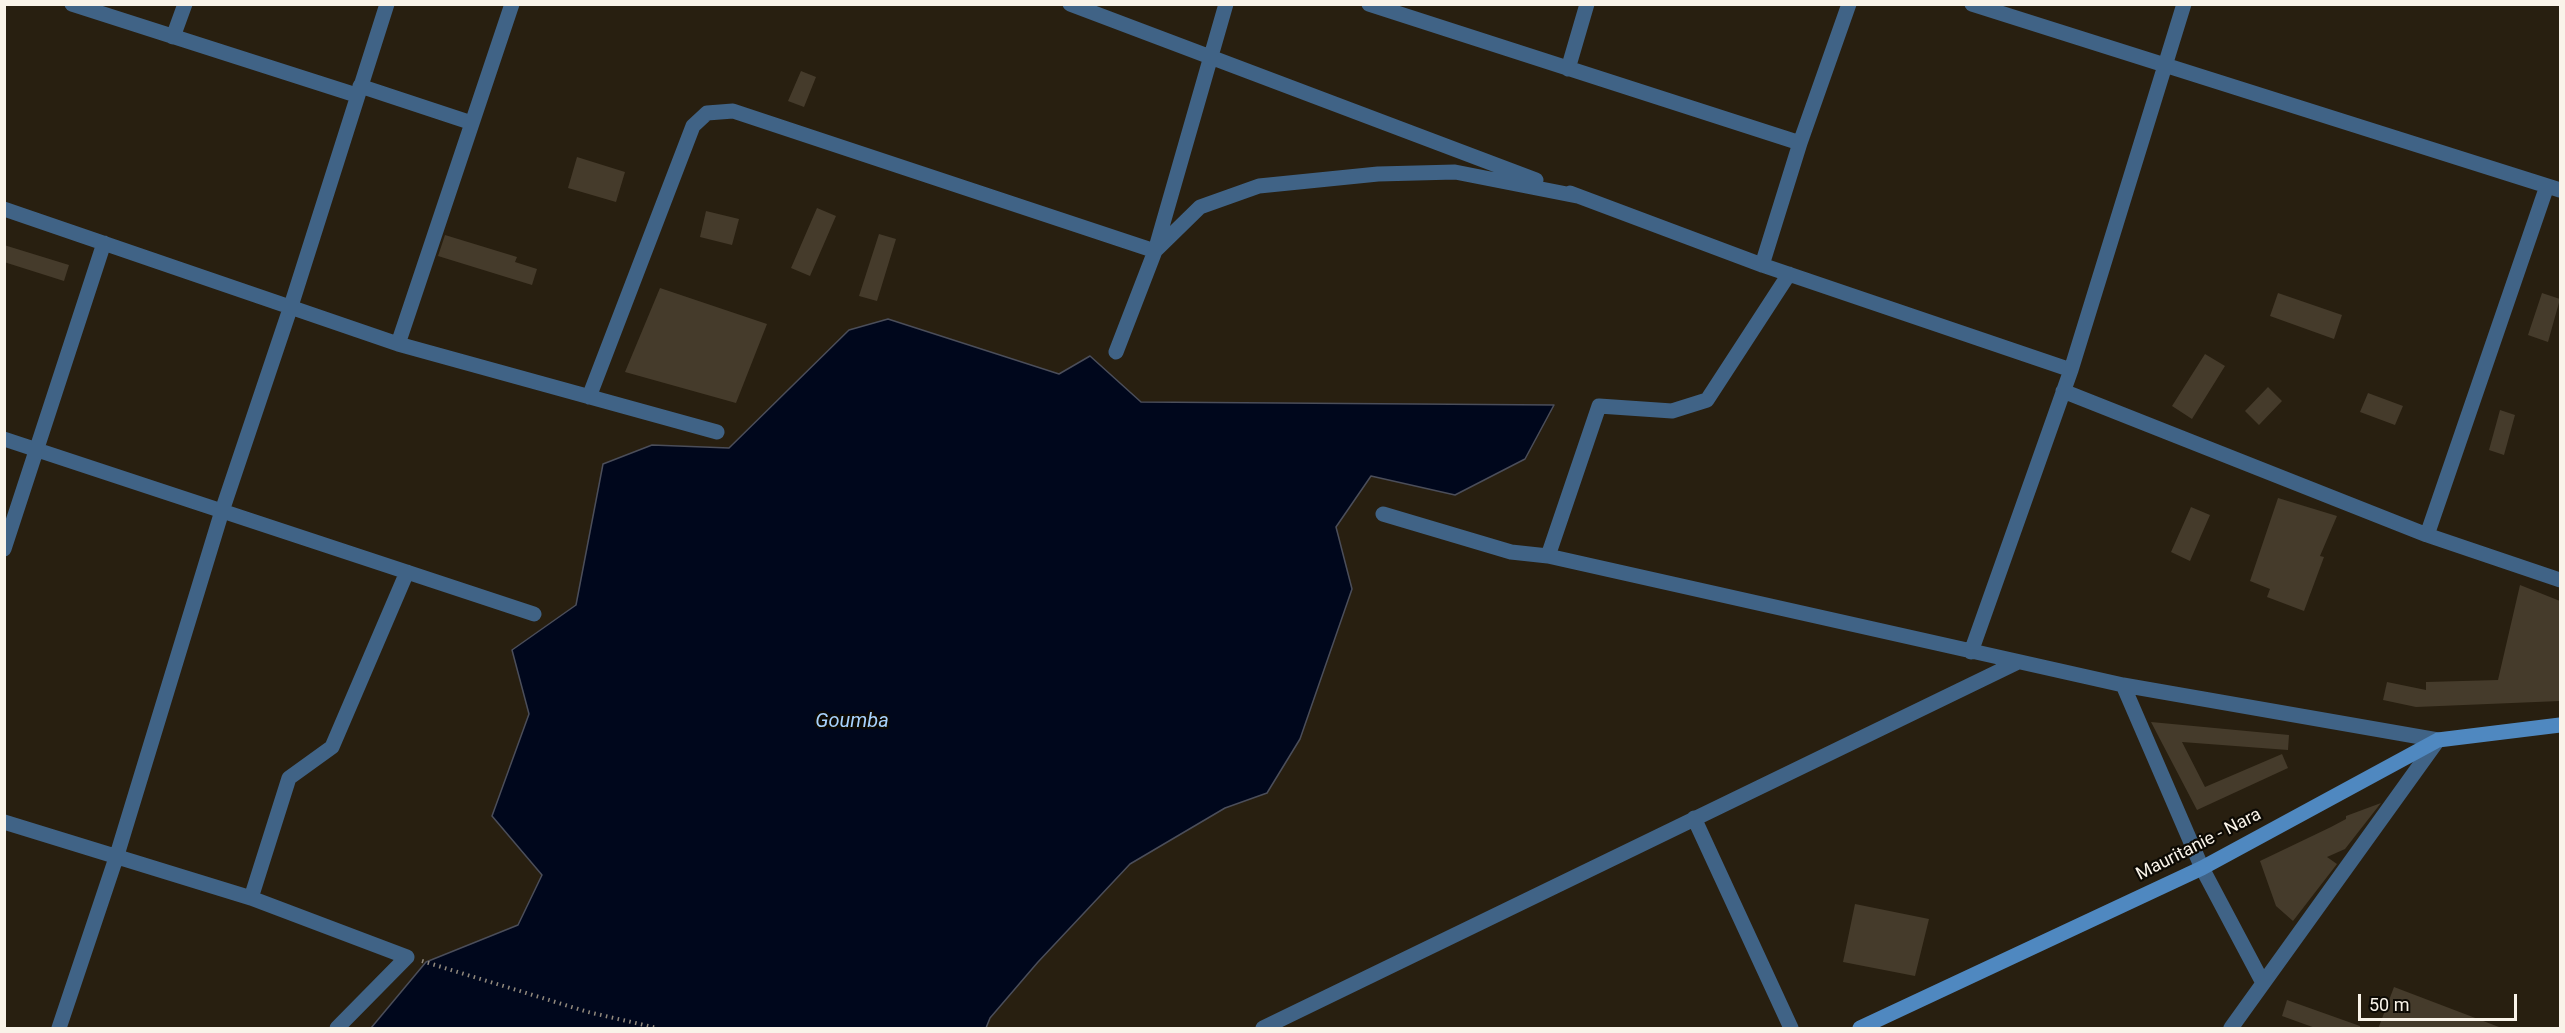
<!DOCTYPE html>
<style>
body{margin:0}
#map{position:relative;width:2565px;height:1033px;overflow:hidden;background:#281f10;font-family:Roboto,sans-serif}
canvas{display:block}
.frame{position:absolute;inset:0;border:6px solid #f9f3e9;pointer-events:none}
.scale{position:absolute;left:2358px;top:994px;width:159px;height:27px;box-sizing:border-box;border:3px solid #f9f3e9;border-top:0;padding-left:8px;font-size:18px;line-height:21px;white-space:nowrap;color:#f9f3e9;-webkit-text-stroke:4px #0d0a04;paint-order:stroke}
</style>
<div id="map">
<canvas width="2565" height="1033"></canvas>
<div class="frame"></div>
<div class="scale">50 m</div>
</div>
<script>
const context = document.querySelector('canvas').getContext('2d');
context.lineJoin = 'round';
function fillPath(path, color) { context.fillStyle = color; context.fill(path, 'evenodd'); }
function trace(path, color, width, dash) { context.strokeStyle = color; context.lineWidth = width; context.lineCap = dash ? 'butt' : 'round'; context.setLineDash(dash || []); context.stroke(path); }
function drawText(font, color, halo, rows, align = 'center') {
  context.font = font + ' Roboto,sans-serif'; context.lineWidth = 4.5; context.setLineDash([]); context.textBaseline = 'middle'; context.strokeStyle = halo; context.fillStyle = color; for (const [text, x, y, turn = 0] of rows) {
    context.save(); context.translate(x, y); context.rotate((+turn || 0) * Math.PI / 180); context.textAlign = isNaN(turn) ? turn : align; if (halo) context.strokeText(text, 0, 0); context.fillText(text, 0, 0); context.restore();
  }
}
const water = new Path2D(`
 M888 319 1059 374 1090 356 1141 402 1554 405 1525 459 1455 495 1371 476 1336 527 1352 589 1300 739 1267 793 1225 808 1130 864 1038 962 990 1018 986 1028H371L426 962 518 925 542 875 492 816 529 714 512 650 576 605 603 464 652 445 729 448 849 330Z`);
const building = new Path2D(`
 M801 71 816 77 804 107 788 101Z
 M577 157 625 172 616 202 568 188Z
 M817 208 836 216 810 276 791 268Z
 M706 211 739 219 732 245 700 237Z
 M879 234 896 239 877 301 859 296Z
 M445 235 517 257 515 262 537 269 532 285 438 256Z
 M4 245 69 265 64 281 4 262Z
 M660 288 767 324 736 403 625 372Z
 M2278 293 2342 315 2334 339 2270 316Z
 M2542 293 2560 299 2548 342 2528 335Z
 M2205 354 2225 366 2192 419 2172 406Z
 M2268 387 2282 401 2259 425 2245 411Z
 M2368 393 2403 406 2395 425 2360 412Z
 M2500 410 2515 415 2504 455 2489 450Z
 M2278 498 2337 516 2320 556 2324 557 2304 611 2267 597 2270 589 2250 581Z
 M2191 507 2210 515 2190 561 2171 552Z
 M2520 585 2560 601V701L2416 707 2383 700 2387 682 2426 690V682L2498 680Z
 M2151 722 2289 735 2288 750 2182 742 2205 787 2282 754 2288 768 2197 810Z
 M2381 803 2345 849 2327 857 2337 864 2293 921 2276 906 2260 861 2331 827 2346 819V816Z
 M1855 904 1929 919 1915 976 1843 962Z
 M2394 987 2499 1027V1029H2378Z
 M2287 1000 2360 1026V1029H2318L2282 1016Z`);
const path = new Path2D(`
 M422 961 588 1012 657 1028`);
const street = new Path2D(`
 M72 4 356 95
 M1070 4 1536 180
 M1369 4 1800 143
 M1972 4 2560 190
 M173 37 185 4
 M1568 69 1587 4
 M360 86 472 123
 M1570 193 1762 265 2071 370
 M4 209 398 344 717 432
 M1762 265 1800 143 1849 4
 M398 344 512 4
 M1116 352 1155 251 1226 4
 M2063 391 2427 535 2560 580
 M589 397 693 126 707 113 733 111 1155 251 1200 207 1259 186 1378 174 1455 172 1577 196
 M4 439 534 614
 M1383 514 1511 552 1548 556 2123 685 2438 740 2231 1028
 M2427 535 2547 186
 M4 549 104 243
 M1548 556 1599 406 1672 411 1707 400 1789 274
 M1971 652 2071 370 2184 4
 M2123 685 2202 868 2263 983
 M1694 818 1791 1028
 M4 822 251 898 407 957 337 1028
 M251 898 289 778 332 747 407 572
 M59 1028 117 855 222 511 291 306 387 4
 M1263 1028 2018 662`);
const secondary = new Path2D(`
 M1860 1028 2202 868 2438 740 2560 725`);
const streetNames = [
 ["Mauritanie - Nara",2199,845,-27]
];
const waterNames = [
 ["Goumba",852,722]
];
fillPath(water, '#00071c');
trace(water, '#4b4e5a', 1.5);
fillPath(building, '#453b2b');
trace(path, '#928a7e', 4, [1.5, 4.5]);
trace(street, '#406386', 15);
trace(secondary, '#4f88c0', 15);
drawText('18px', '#f9f3e9', '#0d0a04', streetNames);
drawText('italic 20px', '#a8d2fd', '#0d0a04', waterNames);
</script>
